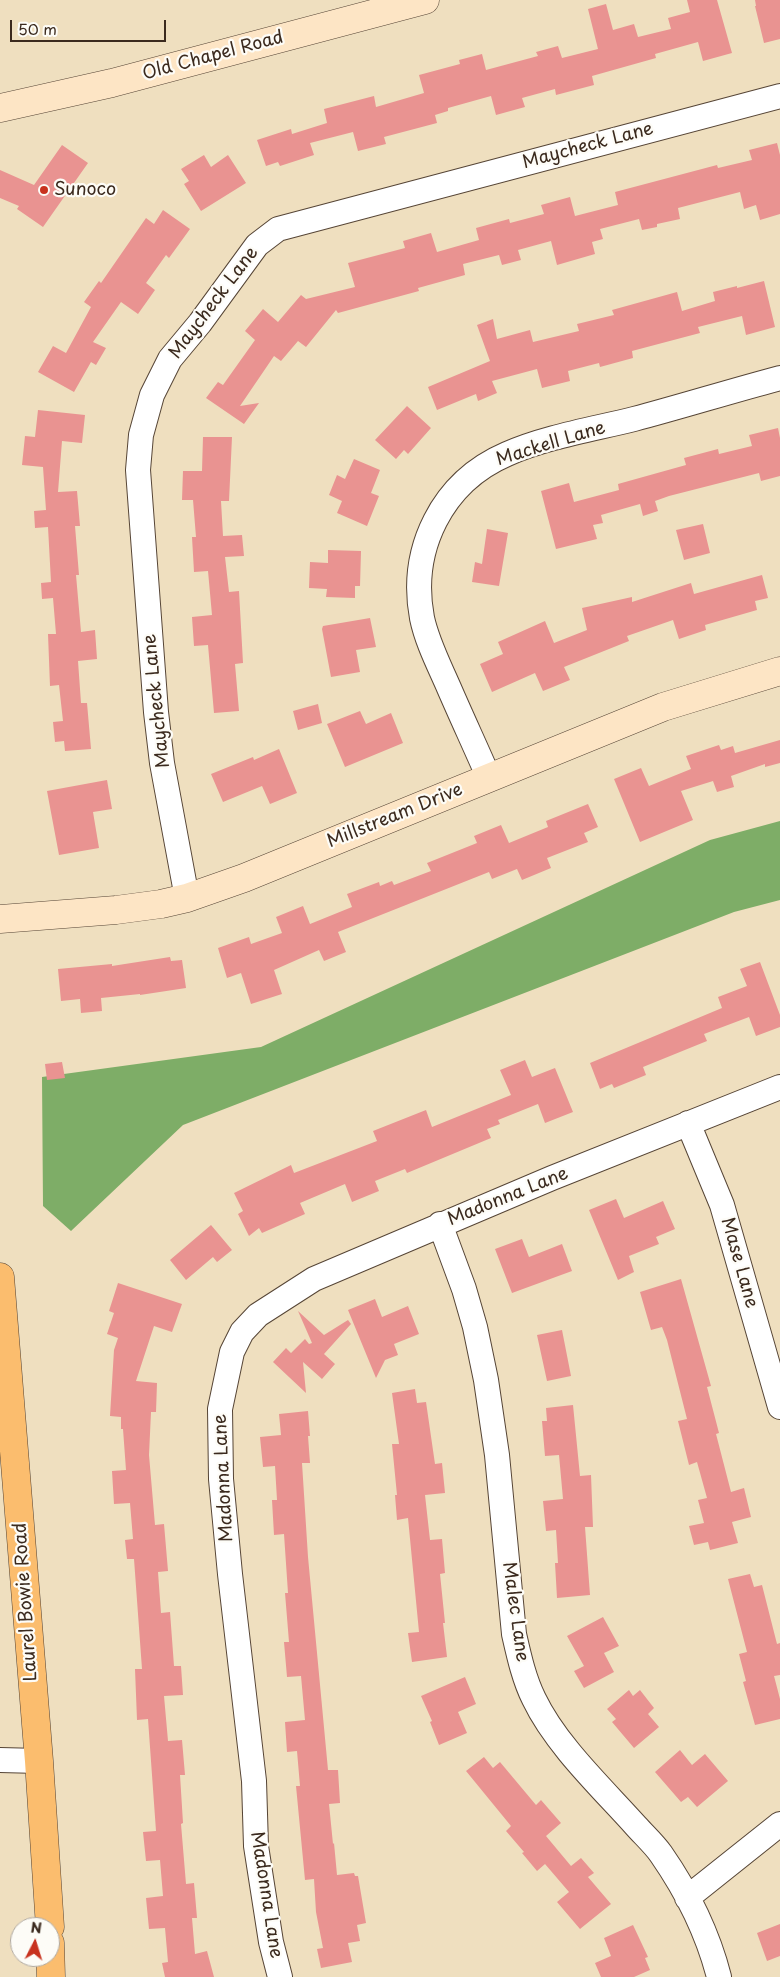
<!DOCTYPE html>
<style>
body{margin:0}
#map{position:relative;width:780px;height:1977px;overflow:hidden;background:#efdfbf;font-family:"Playpen Sans",sans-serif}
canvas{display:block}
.north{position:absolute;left:10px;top:1917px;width:50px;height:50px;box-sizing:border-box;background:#fdfcf7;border:1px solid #afa8a0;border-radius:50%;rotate:5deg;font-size:14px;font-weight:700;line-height:20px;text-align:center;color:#3b2a1e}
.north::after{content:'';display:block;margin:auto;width:18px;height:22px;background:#c8321e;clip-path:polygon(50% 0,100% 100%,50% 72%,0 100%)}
.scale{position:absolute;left:10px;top:20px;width:156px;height:22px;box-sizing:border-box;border:2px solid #3b2a1e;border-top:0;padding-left:6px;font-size:15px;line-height:18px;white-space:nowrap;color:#3b2a1e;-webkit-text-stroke:4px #fdfcf7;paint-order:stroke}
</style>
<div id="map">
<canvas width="780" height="1977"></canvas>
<div class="north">N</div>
<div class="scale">50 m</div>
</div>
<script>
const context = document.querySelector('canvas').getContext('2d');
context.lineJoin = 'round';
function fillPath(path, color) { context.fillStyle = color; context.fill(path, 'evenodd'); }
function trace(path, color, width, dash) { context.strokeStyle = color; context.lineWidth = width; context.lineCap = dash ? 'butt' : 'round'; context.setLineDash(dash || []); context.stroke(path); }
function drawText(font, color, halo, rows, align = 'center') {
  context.font = font + ' "Playpen Sans",sans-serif'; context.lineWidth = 4.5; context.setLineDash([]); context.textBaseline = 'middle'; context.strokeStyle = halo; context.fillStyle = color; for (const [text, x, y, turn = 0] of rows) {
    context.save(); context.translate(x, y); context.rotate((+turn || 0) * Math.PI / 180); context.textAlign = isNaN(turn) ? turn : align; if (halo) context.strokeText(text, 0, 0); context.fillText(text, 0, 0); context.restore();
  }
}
const forest = new Path2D(`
 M780 821V900L734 912 183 1125 71 1231 43 1206 42 1077 261 1047 710 840Z`);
const building = new Path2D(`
 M687 0H717L732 53 703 61 698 42 655 54 656 58 592 76 594 85 556 95 555 89 522 98 525 107 496 115 491 96 448 108V111L435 115 437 123 384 137 386 144 358 151 353 132 310 143 314 155 280 166 278 162 266 166 257 140 291 129 292 134 327 123 324 109 374 96 376 107 424 93 419 75 460 64 459 60 482 54 486 70 538 56 536 52 558 46 562 58 598 49 588 9 606 4 613 30 634 24 638 37 671 29 668 18 690 12Z
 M755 0H780V39L764 43 755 6H756Z
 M777 143 780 155V214L760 220 756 205 744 209 740 192 678 208 680 219 657 224V227L642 230 639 219 600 229 603 239 592 242 595 254 557 265 551 241 518 250 521 260 502 265 499 255 463 264 465 275 418 288 419 291 338 313 336 310 306 347 298 341 281 361 274 356 240 406 259 403 244 424 206 398 218 382 223 385 255 340 245 331 263 309 278 322 301 295 306 299 355 287 348 263 405 248 403 241 431 233 437 252 479 240 476 228 509 219 510 223 544 214 541 205 570 197 575 216 618 205 615 192 717 165 718 168 752 160 749 150Z
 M62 145 88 163 43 227 17 209 19 206 0 198V170L34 185Z
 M204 155 211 167 228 155 246 183 201 211 184 184 189 181 181 169Z
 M163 210 190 229 169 258 166 255 146 283 155 290 138 314 121 302 93 342 106 348 96 365 91 362 74 392 38 372 53 346 66 353 91 307 84 302 99 281 101 283 146 218 154 224Z
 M764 281 775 327 746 335 742 316 698 327 700 333 632 351 633 358 600 367 599 363 568 371 570 381 542 388 537 369 492 381 497 393 478 401 476 394 437 410 428 387 490 361 477 325 493 319 497 339 530 330 533 342 579 331 577 324 614 315 612 310 677 292 682 311 715 301 713 292 737 286V288Z
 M407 406 431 428 408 454 404 450 396 459 375 440Z
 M38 410 85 415 82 443 62 441 58 492 77 491 80 526H75L79 575H76L81 632 95 630 97 659 78 661 81 703H87L91 749 65 751 64 741 55 742 53 722 63 721 59 685 50 686 48 634H56L53 598 42 599 41 583 51 582 48 527 35 528 34 511 46 510 43 467 22 465 25 436 35 437Z
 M778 428 780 438V476L761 481 759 473 669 496 655 501 658 511 643 516 640 504 601 515 603 523 593 525 597 539 556 549 541 491 569 483 574 502 619 490 618 484 686 465 684 458 718 449 719 454 752 446 749 435Z
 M203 437H232L229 501H221L223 536 242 535 244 556 225 557 229 592 239 591 243 663 235 664 239 711 214 713 208 645 194 646 192 617 212 615 208 571 194 572 192 537H196L193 500H182L183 471H202Z
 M354 459 380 470 371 493 379 496 367 526 337 513 342 501 329 495 337 475 345 479Z
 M703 524 710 553 684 560 676 530Z
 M487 529 508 533 499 586 472 582 475 562 482 564Z
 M328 550 361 551 360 586H355V598L326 597 327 589 309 588 310 562 328 563Z
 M762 575 768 598 755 601 757 610 705 625 706 630 679 639 673 620 627 636 629 641 564 667 570 680 543 691 535 673 492 692 480 664 503 654 498 642 545 621 554 643 587 630 582 608 632 597V602L691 583 694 594Z
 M370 618 376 647 356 650 360 672 331 677 322 629 323 626Z
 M318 704 322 723 298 730 293 711Z
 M360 711 366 724 391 713 403 743 345 767 327 724Z
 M780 740V763L765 767V764L731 776 734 787 717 792 713 781 681 791 693 820 640 842 614 779 641 768 649 786 691 769 686 756 719 745 721 750 733 746 735 753Z
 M279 749 297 793 270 804 262 786 223 802 211 774 253 757 254 760Z
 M107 780 112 809 93 812 99 848 59 855 47 791Z
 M588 804 598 827 584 833 588 842 547 858 551 868 522 880 517 869 492 879 489 872 338 932 346 952 324 961 319 950 274 970 282 994 251 1004 241 973 227 978 218 948 249 937 251 944 282 933 276 917 303 906 310 924 352 907 347 894 379 882 380 886 392 881 394 885 431 871 427 863 477 843 474 836 501 825 509 843 548 827 546 821Z
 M170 957 171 961 182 960 186 988 140 995V994L101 998 102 1011 81 1013 80 999 61 1001 58 969 112 964V966Z
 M760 962 780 1015V1027L756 1036 749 1017 704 1034 707 1041 643 1067 646 1075 614 1088 612 1084 600 1089 590 1063 722 1008 718 997 747 986 740 969Z
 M525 1060 532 1077 555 1068 573 1112 545 1123 538 1104 498 1120 500 1124 487 1129 491 1138 407 1173 405 1169 375 1181 379 1191 352 1202 345 1184 300 1203 305 1214 262 1233 259 1228 249 1236 238 1214 243 1211 234 1193 291 1165 294 1173 377 1141 373 1131 426 1110 432 1127 511 1095 500 1070Z
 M62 1062 65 1078 47 1080 45 1064Z
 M616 1199 624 1218 663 1201 675 1229 656 1237 659 1244 629 1256 634 1272 618 1280 589 1210Z
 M211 1225 232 1250 217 1262 213 1257 186 1280 170 1260Z
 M522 1239 529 1257 562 1244 572 1271 512 1293 495 1249Z
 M681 1279 711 1386 707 1387 719 1433 716 1434 731 1492 744 1488 751 1517 732 1522 738 1543 710 1550 708 1542 694 1545 689 1526 704 1523 698 1500 707 1498 697 1462 689 1465 678 1421 687 1419 667 1340 662 1327 651 1330 640 1292Z
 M118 1283 182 1304 172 1332 154 1326 136 1381 157 1383 156 1412H151L149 1455 155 1525 164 1524 168 1571 158 1572 161 1613 170 1612 174 1666H181L183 1695 164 1696 168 1741 182 1740 185 1775H180L183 1823 181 1824 186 1884 194 1883 197 1918H192L195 1954 207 1951 214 1977H165L162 1963 168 1962 165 1928 149 1929 146 1898 163 1896 160 1860 146 1861 143 1832 156 1831 148 1719 137 1720 135 1669H142L134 1559H127L125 1540 133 1539 130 1503 114 1504 112 1471 126 1470 123 1429H121V1417L110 1416 114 1350 118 1338 107 1334 114 1313 109 1311Z
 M375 1299 382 1317 408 1306 419 1334 394 1344 398 1355 385 1360 376 1378 348 1310Z
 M298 1311 324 1335 348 1320 351 1324 324 1354 335 1364 322 1379 303 1362 306 1393 273 1362 286 1348 291 1353 305 1339 309 1344 312 1343Z
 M562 1330 571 1376 547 1381 537 1335Z
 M415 1389 417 1403 426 1402 435 1464 442 1463 445 1493 425 1495 430 1540 442 1539 445 1573 440 1574 445 1623H443L447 1657 412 1662 408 1633 419 1632 408 1518 397 1520 395 1495H397L392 1444H399L392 1393Z
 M573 1405 580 1476 591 1475 593 1527H585L590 1595 557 1598 555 1563H558L556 1530 546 1531 543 1501 563 1499 559 1455 545 1456 542 1421H547L546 1408Z
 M308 1411 310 1436H308L310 1463H302L308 1557 328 1770H338L340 1803 329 1804 333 1844 334 1843 337 1875 354 1873 355 1876H358L366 1923 357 1925 360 1941 348 1943 352 1962 321 1968 317 1949 323 1948 316 1912 314 1879 305 1880 296 1786H300L297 1751 287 1752 285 1722 305 1720 301 1676 287 1677 284 1642H289L285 1593H288L284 1534 274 1535 272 1500H277L275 1466 263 1467 260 1437 281 1435 279 1414Z
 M750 1574 754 1587 762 1585 777 1644 780 1643V1675L774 1676 780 1699V1719L755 1725 743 1682 746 1681 739 1654 747 1652 728 1579Z
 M603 1617 619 1646 604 1653 614 1672 584 1688 574 1671 584 1666 567 1636Z
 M465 1677 476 1704 458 1712 467 1733 439 1745 430 1722 432 1721 421 1696Z
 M629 1690 633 1696 640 1690 654 1708 648 1714 659 1727 634 1748 612 1722 616 1719 607 1709Z
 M680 1750 692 1765 705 1754 728 1781 697 1807 688 1797 681 1802 655 1772Z
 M484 1757 493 1768 500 1762 536 1805 541 1800 561 1823 546 1836 571 1866 581 1858 594 1873 588 1877 611 1904 580 1929 557 1902 569 1892 545 1864 537 1871 522 1853 524 1852 506 1831 511 1826 466 1771Z
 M780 1924V1956L767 1961 757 1933Z
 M633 1925 648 1957 645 1958 650 1970 634 1977H601L595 1963 611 1956 604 1938Z`);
const street = new Path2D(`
 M489 778C476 748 462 718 449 688 439 665 427 642 422 618 409 549 442 482 507 454 545 437 594 429 634 419 683 406 731 391 780 378
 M187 898 162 763 156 712 138 470 141 435 152 395 170 359 200 323 257 245 278 229 780 96
 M688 1123 722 1205 780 1407
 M440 1224 464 1289 475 1327 486 1380 497 1455 514 1634C519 1656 524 1679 534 1699 556 1745 602 1788 636 1826 644 1835 654 1844 661 1854 686 1890 708 1934 719 1977
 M0 1760 39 1761
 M687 1898 780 1824
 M280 1977 271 1942 256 1846 254 1781 230 1574 221 1479 220 1409 232 1352 242 1332 258 1315 314 1279 552 1178 780 1087`);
const secondary = new Path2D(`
 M0 108 112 83 425 0
 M0 919 116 910 161 904 187 898 244 878 663 707 780 671`);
const primary = new Path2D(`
 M0 1277 39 1761 50 1927
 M50 1943 51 1977`);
const markers = [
 [44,190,5,"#c8321e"]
];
const streetNames = [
 ["Old Chapel Road",213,56,-15],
 ["Maycheck Lane",588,146,-15],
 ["Maycheck Lane",214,303,-53],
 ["Mackell Lane",551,444,-17],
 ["Maycheck Lane",157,701,-96],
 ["Millstream Drive",395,816,-22],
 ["Madonna Lane",508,1197,-22],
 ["Mase Lane",739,1263,74],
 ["Madonna Lane",224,1478,-93],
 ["Laurel Bowie Road",26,1602,-94],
 ["Malec Lane",515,1612,82],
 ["Madonna Lane",266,1895,81]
];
const poiNames = [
 ["Sunoco",54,190]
];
fillPath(forest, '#7ead67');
fillPath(building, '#e99391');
trace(street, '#564536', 26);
trace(secondary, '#564536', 29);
trace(primary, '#564536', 29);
trace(street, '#fff', 24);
trace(secondary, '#fde5c5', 28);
trace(primary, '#fbbd6e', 28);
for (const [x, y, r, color] of markers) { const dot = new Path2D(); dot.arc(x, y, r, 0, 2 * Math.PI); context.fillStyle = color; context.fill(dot); trace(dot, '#fdfcf7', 2); }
drawText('18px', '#3b2a1e', '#fdfcf7', streetNames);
drawText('18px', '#3b2a1e', '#fdfcf7', poiNames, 'left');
</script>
